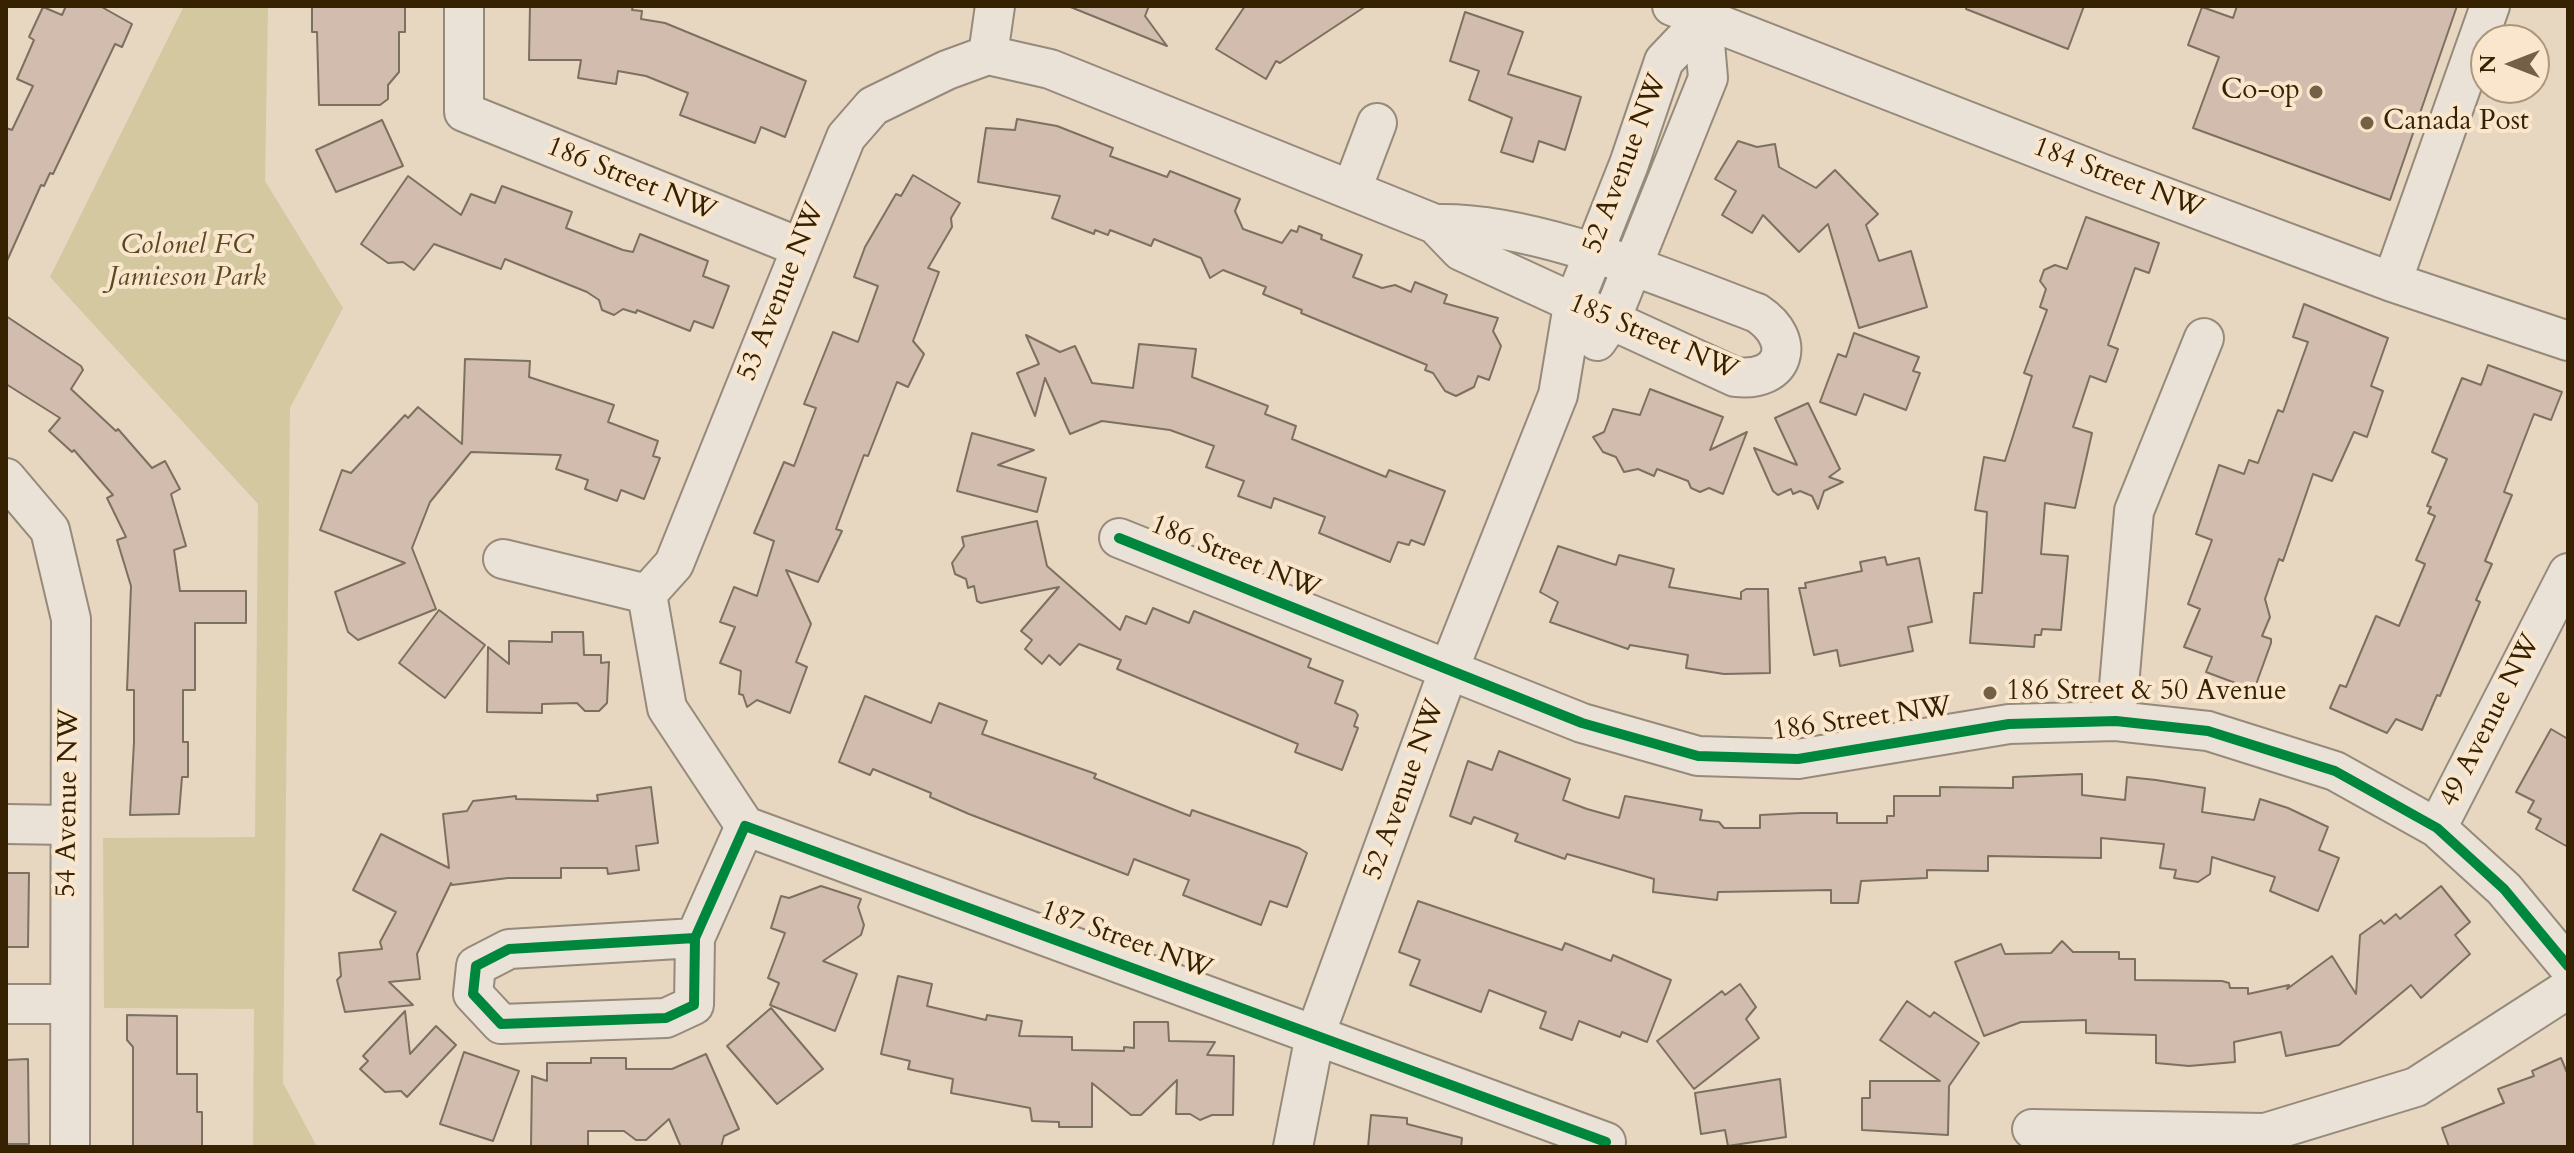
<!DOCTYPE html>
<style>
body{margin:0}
#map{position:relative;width:2574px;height:1153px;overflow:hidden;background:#e7d6c0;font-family:Cardo,serif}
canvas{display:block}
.frame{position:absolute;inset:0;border:8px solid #362101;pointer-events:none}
.north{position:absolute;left:2470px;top:24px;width:80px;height:80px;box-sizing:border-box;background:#f9e6cc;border:2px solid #ab977b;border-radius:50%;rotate:270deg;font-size:22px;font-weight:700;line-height:32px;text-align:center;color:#362101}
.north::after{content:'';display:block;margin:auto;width:28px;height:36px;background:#746044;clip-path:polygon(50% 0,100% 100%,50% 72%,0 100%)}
</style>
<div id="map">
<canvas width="2574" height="1153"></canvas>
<div class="frame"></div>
<div class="north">N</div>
</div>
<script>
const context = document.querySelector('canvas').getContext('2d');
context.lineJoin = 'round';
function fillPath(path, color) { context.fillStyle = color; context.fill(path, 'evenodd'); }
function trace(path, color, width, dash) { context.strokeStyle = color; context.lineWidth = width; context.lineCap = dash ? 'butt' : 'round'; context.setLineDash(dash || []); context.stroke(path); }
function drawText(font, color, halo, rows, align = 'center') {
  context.font = font + ' Cardo,serif'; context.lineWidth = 8; context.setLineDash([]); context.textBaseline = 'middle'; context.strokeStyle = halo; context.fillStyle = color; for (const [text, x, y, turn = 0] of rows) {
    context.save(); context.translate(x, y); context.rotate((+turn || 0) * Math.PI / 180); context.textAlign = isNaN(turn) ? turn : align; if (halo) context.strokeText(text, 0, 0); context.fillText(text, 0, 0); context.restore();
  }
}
const green = new Path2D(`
 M184 6H268L265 181 343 308 290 408 283 1083 317 1147H253L254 1009 104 1008 103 838 255 837 258 504 50 277Z`);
const building = new Path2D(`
 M66 6H100L132 24 122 47 115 44 53 174 50 173 44 186 41 185 6 263V128L12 130 33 86 17 79 34 40 29 37 43 7 62 15Z
 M312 6H405V32H399V72L388 85V99L380 105H319L317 32H312Z
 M530 6H633L632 10 642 11 641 19 665 23 806 81 785 137 761 127 755 143 680 115 688 93 646 76 618 71 616 84 578 78 581 60H529Z
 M1068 6H1149L1145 16 1167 46Z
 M1245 6H1366L1280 63 1276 61 1266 79 1216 49Z
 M1967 6H2084L2068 49 1966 9Z
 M2237 6H2457L2390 200 2193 128 2219 57 2188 45 2202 7 2233 18Z
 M1465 12 1523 32 1508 74 1581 97 1565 150 1539 141 1533 162 1501 152 1512 118 1469 100 1479 71 1450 61Z
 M1017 119 1057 126 1113 148 1110 156 1167 177 1170 171 1240 199 1235 211 1243 229 1282 243 1291 230 1297 232 1299 226 1322 235 1321 239 1362 255 1353 277 1382 288 1395 285 1411 292 1415 282 1447 295 1444 303 1498 318 1493 331 1501 346 1489 380 1478 376 1474 387 1456 396 1445 391 1433 373 1425 370 1427 365 1301 313 1302 310 1263 294 1266 287 1223 270 1210 278 1201 258 1154 239 1151 246 1110 230 1108 235 1095 230 1094 234 1052 218 1060 196 978 182 986 128 1015 130Z
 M382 120 403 166 336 192 316 150Z
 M1738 141 1757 147 1775 144 1779 167 1816 188 1835 170 1878 214 1866 225 1879 261 1911 251 1927 307 1859 328 1828 224 1799 252 1763 215 1752 233 1722 215 1736 191 1715 179Z
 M913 175 960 203 951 218 952 227 928 268 939 272 913 341 924 354 908 387 897 382 868 456 864 455 836 529 842 531 818 582 786 570 811 624 796 662 807 667 790 713 757 700 747 707 743 695 739 694 741 671 720 663 735 627 720 622 734 587 757 596 774 541 754 533 784 462 794 466 816 408 804 404 833 332 858 342 878 286 854 277 865 247 896 194 901 196Z
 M408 176 461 215 471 194 495 203 502 186 572 212 566 228 623 250 633 252 640 234 708 261 703 276 729 286 713 328 694 321 690 331 637 310 636 313 623 309 614 315 602 310 599 300 587 292 505 259 501 269 434 244 414 270 403 262 388 263 361 244Z
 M2086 217 2159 243 2149 273 2135 268 2108 345 2118 349 2106 382 2090 376 2073 427 2092 433 2075 508 2045 503 2041 554 2068 556 2061 630 2042 629 2041 635H2035L2034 647 1970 643 1974 593H1982L1987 512 1975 510 1984 457 2005 461 2032 376 2024 373 2047 310 2040 307 2046 289 2040 281 2044 270 2055 265 2067 269Z
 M2304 304 2388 338 2371 386 2383 391 2367 437 2354 432 2332 481 2313 474 2283 561 2279 559 2265 599 2270 617 2262 636 2271 639V643L2254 690 2206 672 2212 657 2184 647 2200 609 2188 604 2212 540 2196 534 2219 465 2244 474 2249 460 2258 463 2278 410 2283 412 2308 342 2293 337Z
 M6 316 81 366 83 370 71 389 116 431 118 429 152 468 165 461 180 489 171 494 186 546 174 550 180 591H246V623H195V690H183V742H188V777H182L179 814 130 815 134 742V690H127L131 586 117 540 126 537 107 498 113 495 74 450 72 452 49 431 60 418 6 384Z
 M1854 333 1919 357 1913 371 1920 373 1906 410 1864 394 1856 415 1820 402 1838 354 1846 357Z
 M1026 335 1060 352 1075 346 1092 383 1133 388 1139 344 1196 349 1192 377 1268 406 1265 414 1296 426 1292 439 1386 477 1389 470 1445 491 1424 545 1411 540 1409 545 1398 542 1390 562 1319 533 1325 517 1274 498 1271 508 1238 496 1244 481 1206 467 1214 446 1170 430 1102 421 1070 434 1045 378 1035 416 1017 373 1039 364Z
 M465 359 530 361 529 377 614 405 608 422 658 441 653 456 660 458 644 499 621 490 617 501 585 489 588 480 556 469 561 455 471 452 430 502 412 548 436 609 358 640 348 632 335 592 405 563 320 530 342 470 351 473 405 415 408 418 418 407 462 444Z
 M2488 365 2562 392 2551 420 2534 414 2504 492 2512 495 2485 561 2492 564 2476 600 2480 602 2440 696 2437 695 2422 730 2396 719 2387 733 2330 708 2340 685 2346 687 2376 616 2399 626 2425 564 2416 560 2435 516 2428 513 2431 507 2427 506 2447 459 2432 452 2462 378 2481 385Z
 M1650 389 1723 417 1710 450 1747 432 1723 494 1709 488 1700 492 1691 488 1688 481 1657 469 1654 476 1638 469 1624 472 1616 457 1603 452 1593 437 1604 432 1613 409 1640 415Z
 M1808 403 1840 469 1829 477 1843 482 1824 491 1818 509 1812 496 1800 491 1793 494 1791 489 1778 495 1773 491 1754 448 1797 465 1775 418Z
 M972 433 1034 450 998 465 1046 478 1037 512 957 491Z
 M1037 521 1047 566 1120 630 1126 616 1146 624 1153 608 1189 623 1194 611 1311 659 1308 667 1343 681 1335 703 1355 711 1358 715 1354 726 1358 728 1342 770 1295 752 1298 744 1117 669 1121 660 1079 644 1060 665 1049 655 1042 664 1025 649 1032 640 1021 631 1059 587 981 603 977 601 974 586 968 588 966 579 955 574 952 563 964 546 962 537Z
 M1558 546 1616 565 1619 555 1674 569 1669 587 1741 599V592L1746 589H1768L1770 673 1724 674 1686 668 1688 655 1630 645 1628 649 1550 622 1558 602 1540 592Z
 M1885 557 1887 565 1919 558 1932 622 1908 627 1913 651 1840 666 1837 650 1814 655 1799 588H1806L1805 583 1862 571 1860 562Z
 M439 610 485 645 445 698 399 663Z
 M552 632H583L584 655H601V663L609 662 607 703 599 711H585L577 703 542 704V713L487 712 488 647 509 664V641L552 642Z
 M865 696 931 723 939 703 987 721 982 734 1096 774 1094 778 1190 816 1192 810 1299 848 1307 853 1287 907 1270 901 1261 925 1183 895 1189 880 1134 859 1128 875 969 814 930 797 931 793 873 769 870 775 839 762Z
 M2551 729 2568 739V847L2536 829 2541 819 2528 812 2534 801 2516 792Z
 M1499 751 1570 779 1563 800 1587 809 1619 818 1625 796 1702 810 1700 820 1719 822 1724 828H1760V815L1801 813H1837V823H1887V816H1894V796H1940V787L2013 788V777L2082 774V795L2125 800 2127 777 2156 780 2205 788 2202 812 2254 820 2260 799 2288 808 2328 827 2319 850 2339 858 2318 911 2270 891 2275 877 2212 857 2210 874 2198 882 2174 878 2176 870 2160 868 2164 844 2101 838V858L1988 856V871L1927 870V878L1861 881 1858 903H1831V890L1718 892 1717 900 1653 892 1654 879 1567 854 1565 859 1515 841 1518 834 1474 817 1471 824 1450 816 1468 761 1492 770Z
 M651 787 658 843 636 846 639 870 608 874 607 868H561V878H508L452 885 451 883 417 954 420 979 389 982 413 1005 345 1012 337 980 341 976 339 953 382 949 380 942 396 912 353 890 381 834 449 868 443 814 467 811 473 801 516 796V799L598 801 597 795Z
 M6 873H29L28 947H6Z
 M821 886 861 899 858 907 864 925 861 935 823 961 857 974 835 1031 770 1005 779 983 768 978 785 933 771 928 781 896 789 898Z
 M2441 886 2470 922 2455 935 2470 954 2421 998 2411 985 2339 1045 2286 1056 2281 1032 2234 1042 2235 1062 2189 1066 2156 1063V1035L2086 1033V1020L2021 1022 1984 1036 1955 962 2001 944 2005 954 2051 953 2062 941 2073 952H2119V959H2135V980L2222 981 2229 983 2230 988H2248V994L2289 985 2287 989 2332 956 2356 994 2360 935 2381 920 2384 924 2396 914 2400 919Z
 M1418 901 1562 950 1565 943 1611 961 1613 955 1671 980 1647 1042 1622 1032 1620 1037 1579 1021 1572 1040 1540 1028 1546 1012 1489 990 1481 1012 1410 985 1420 960 1399 952Z
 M898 976 932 984 927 1006 986 1020 987 1015 1022 1021 1019 1036 1072 1037V1050L1124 1051V1047L1134 1048V1022H1168L1169 1041 1215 1042 1207 1055 1234 1056 1233 1115H1212L1200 1120 1190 1114H1176L1177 1080 1141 1115H1131L1092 1083V1127H1059V1122L1032 1121 1030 1108 951 1093 953 1079 908 1069 910 1061 881 1054Z
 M1740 984 1756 1007 1746 1019 1759 1038 1694 1089 1657 1041 1722 991 1725 995Z
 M1907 1001 1930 1017 1934 1012 1979 1043 1949 1086 1948 1135 1862 1130V1098H1870V1081H1940L1880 1040Z
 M771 1008 823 1069 777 1104 727 1046Z
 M405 1011 410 1054 436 1026 456 1045 407 1097 401 1091 385 1092 360 1069 368 1061 363 1056Z
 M127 1015 177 1016V1074H197V1112H202V1146H133V1047L127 1040Z
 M464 1052 519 1071 493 1141 440 1124Z
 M706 1054 739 1129 724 1136 721 1147H681L669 1119 646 1140H636L624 1131H588V1147H531L532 1076 547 1081V1063H591V1058H626V1069H672Z
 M2561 1058 2568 1075V1147H2449L2442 1128 2504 1103 2498 1089 2534 1076 2532 1071Z
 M28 1059 29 1144H6V1060Z
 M1780 1079 1786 1137 1728 1146 1725 1130 1701 1134 1695 1093Z
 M1371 1115 1407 1118V1124L1462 1138 1461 1147H1368Z`);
const minor = new Path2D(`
 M464 6V112L799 247
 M1672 6 2103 174 2392 282 2568 341
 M988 55 1050 69 1435 224 1461 251 1735 377C1785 383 1798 340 1757 313 1664 278 1534 221 1435 224
 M988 55 995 6
 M1352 189 1377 123
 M2392 282 2490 6
 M1597 341 1610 322 1708 78 1703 20
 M6 478 50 530 71 619 70 1147
 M1119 538 1582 723 1698 756 1798 759 2009 724 2116 721 2208 731 2335 771 2437 828 2504 889 2568 966
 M503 559 647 594
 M647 594 674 564 846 137 873 106 947 70 988 55
 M647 594 667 708 745 826
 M2116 721 2134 511 2204 338
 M6 824 69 825
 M2437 828 2568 573
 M695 938 509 949 476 966 473 994 501 1024 666 1018 694 1005 695 938 745 826 1606 1142
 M6 1004H68
 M2032 1129 2265 1133 2416 1087 2568 989
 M1293 1147 1315 1035 1449 669 1558 395 1573 305 1629 164 1664 61 1703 20 1708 6`);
const cycleway = new Path2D(`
 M1119 538 1582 723 1698 756 1798 759 2009 724 2116 721 2208 731 2335 771 2437 828 2504 889 2568 966
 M695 938 509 949 476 966 473 994 501 1024 666 1018 694 1005 695 938 745 826 1606 1142`);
const markers = [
 [2316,92,8,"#746044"],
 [2367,123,8,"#746044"],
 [1990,693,8,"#746044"]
];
const poiNames = [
 ["Co-op",2300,92,"right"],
 ["Canada Post",2383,123],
 ["186 Street & 50 Avenue",2006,693]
];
const streetNames = [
 ["52 Avenue NW",1626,164,-69],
 ["184 Street NW",2118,179,21],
 ["186 Street NW",631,180,22],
 ["53 Avenue NW",782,292,-68],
 ["185 Street NW",1653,338,23],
 ["186 Street NW",1235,558,22],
 ["186 Street NW",1862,720,-8],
 ["49 Avenue NW",2491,721,-63],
 ["52 Avenue NW",1405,790,-70],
 ["54 Avenue NW",69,803,-89],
 ["187 Street NW",1126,941,20]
];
const parkNames = [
 ["Colonel FC",187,247],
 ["Jamieson Park",187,279]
];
fillPath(green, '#d4c8a0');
fillPath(building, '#d1bcae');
trace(building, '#7c7060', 2);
trace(minor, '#968a7a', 42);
trace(minor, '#eae2d7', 38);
trace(cycleway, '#00873e', 10);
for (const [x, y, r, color] of markers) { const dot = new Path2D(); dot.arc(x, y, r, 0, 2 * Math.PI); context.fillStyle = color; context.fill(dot); trace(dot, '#f9e6cc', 3); }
drawText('28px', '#362101', '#f9e6cc', poiNames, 'left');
drawText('28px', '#362101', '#f9e6cc', streetNames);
drawText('italic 28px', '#5a4822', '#f9e6cc', parkNames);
</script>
